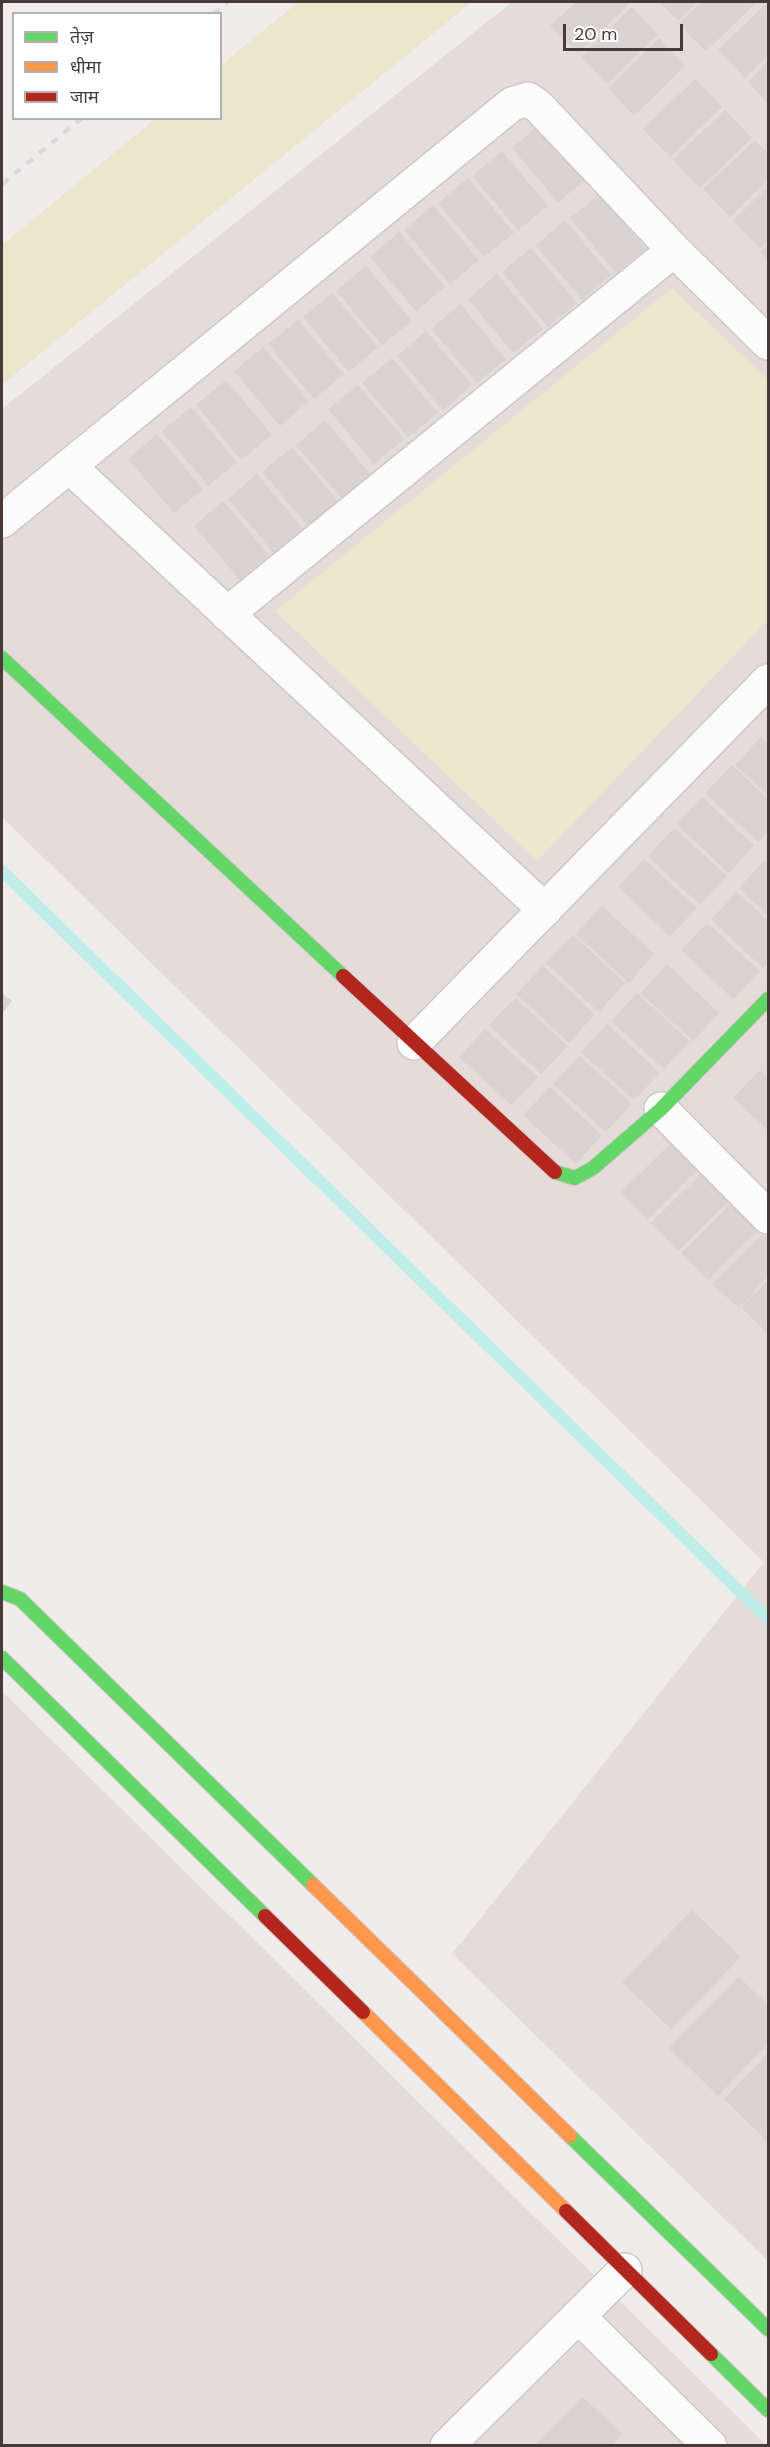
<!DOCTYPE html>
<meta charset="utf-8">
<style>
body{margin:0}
#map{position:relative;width:770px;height:2447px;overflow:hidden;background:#f1ecec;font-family:"DM Sans","Noto Sans Devanagari",sans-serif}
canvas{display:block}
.frame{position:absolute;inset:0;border:3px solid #473a38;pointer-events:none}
.legend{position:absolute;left:12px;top:12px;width:210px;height:108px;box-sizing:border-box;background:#fff;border:2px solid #b5b0af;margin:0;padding:8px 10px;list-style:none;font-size:18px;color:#473a38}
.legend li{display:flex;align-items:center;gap:12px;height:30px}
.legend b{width:30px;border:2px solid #b5b0af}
.scale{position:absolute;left:563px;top:24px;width:120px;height:27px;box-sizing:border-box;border:3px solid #473a38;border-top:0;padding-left:8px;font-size:18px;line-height:21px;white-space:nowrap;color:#473a38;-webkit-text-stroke:4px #fff;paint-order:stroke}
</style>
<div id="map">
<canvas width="770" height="2447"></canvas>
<div class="frame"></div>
<ul class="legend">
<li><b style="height:8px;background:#63d668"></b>तेज़</li>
<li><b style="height:8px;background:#ff974d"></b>धीमा</li>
<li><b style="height:8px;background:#b3261e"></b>जाम</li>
</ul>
<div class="scale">20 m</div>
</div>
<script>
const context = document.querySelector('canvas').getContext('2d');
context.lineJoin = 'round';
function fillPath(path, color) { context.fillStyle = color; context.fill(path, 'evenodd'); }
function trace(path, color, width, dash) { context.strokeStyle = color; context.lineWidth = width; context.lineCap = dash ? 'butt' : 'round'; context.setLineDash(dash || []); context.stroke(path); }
const residential = new Path2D(`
 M512 2H768V2261L452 1954 764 1562 2 817V409Z
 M2 1691 766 2445H2Z`);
const green = new Path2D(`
 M298 2H472L2 385V245L155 119 220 118 221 65Z
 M672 288 768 380V620L537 861 275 611Z`);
const stream = new Path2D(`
 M2 871 768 1619`);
const building = new Path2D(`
 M576 2H626L629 4 578 53 550 26Z
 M659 2H698L678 21Z
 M702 2H757L706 51 678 24Z
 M768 2V55L745 78 718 50Z
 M632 7 658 35 607 84 581 57Z
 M659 38 685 66 634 116 608 88Z
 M768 61V104L748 82Z
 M695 79 722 107 670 157 643 129Z
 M725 110 752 138 700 188 673 160Z
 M542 123 588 178 558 202 512 148Z
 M755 140 768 154V180L730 217 703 189Z
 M502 151 548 206 518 230 472 176Z
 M468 178 514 233 484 257 438 203Z
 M768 187V241L760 248 733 221Z
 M600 194 646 249 616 273 570 218Z
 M433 205 479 260 450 284 404 230Z
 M565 220 611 275 582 300 536 245Z
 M399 232 445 287 416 311 370 257Z
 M768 244V260L760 252Z
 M531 248 577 303 548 327 502 272Z
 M366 266 412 321 382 345 336 291Z
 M497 274 543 329 513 353 468 299Z
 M332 293 378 347 349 372 303 317Z
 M460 304 506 359 477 383 431 329Z
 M298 320 344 374 314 399 268 344Z
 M426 331 472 385 443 410 397 356Z
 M263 347 309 401 280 426 234 371Z
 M392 358 438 413 408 437 362 383Z
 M226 380 272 435 241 460 196 405Z
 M358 385 404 439 374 464 328 409Z
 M191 407 237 462 208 486 162 431Z
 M325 420 371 475 342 499 296 445Z
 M157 434 203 489 174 513 128 459Z
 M292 447 338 501 308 526 262 472Z
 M257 474 303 529 274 553 228 499Z
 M223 501 269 555 240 580 194 526Z
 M761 737 768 743V796L735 765Z
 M732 765 768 799V831L758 842 705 793Z
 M702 797 754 845 729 873 676 824Z
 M674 828 727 876 700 905 648 856Z
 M644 859 697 908 670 936 618 887Z
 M765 860 768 864V916L739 888Z
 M737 892 768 921V963L763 968 711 919Z
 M602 906 654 954 629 983 576 934Z
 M707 923 760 971 733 999 681 950Z
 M573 935 625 983 599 1012 546 963Z
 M667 964 719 1013 693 1041 641 993Z
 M543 966 595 1014 569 1043 516 994Z
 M2 993 12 1001 2 1014Z
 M637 993 690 1042 664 1069 611 1021Z
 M515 998 568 1046 541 1074 489 1025Z
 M607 1024 660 1073 634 1100 581 1052Z
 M485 1029 538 1077 511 1105 459 1057Z
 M580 1056 632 1104 606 1132 553 1084Z
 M760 1070 768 1078V1130L733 1098Z
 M550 1087 602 1135 576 1164 523 1115Z
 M672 1142 699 1169 648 1220 621 1192Z
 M702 1173 729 1201 678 1251 651 1223Z
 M732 1202 759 1230 709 1280 681 1253Z
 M762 1234 768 1239V1276L739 1308 712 1284Z
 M768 1280V1334L741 1307Z
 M692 1910 741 1957 671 2029 622 1982Z
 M739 1977 768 2005V2044L718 2096 669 2048Z
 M768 2053V2142L724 2099Z
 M583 2397 622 2434 611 2446H535Z`);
const street = new Path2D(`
 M69 466 545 910
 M2 521 512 104 528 99 539 107 674 250 768 343
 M227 614 674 250
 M414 1043 768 681
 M661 1109 768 1217
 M578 2316 710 2446
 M447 2446 625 2270`);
const fast = new Path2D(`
 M2 658 343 976
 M555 1172 575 1178 593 1168 661 1109 768 999
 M2 1592 20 1599 313 1885
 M2 1658 265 1916
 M570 2136 768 2329
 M711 2354 768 2410`);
const slow = new Path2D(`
 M313 1885 570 2136
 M363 2012 566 2211`);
const jam = new Path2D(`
 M343 976 555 1172
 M265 1916 363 2012
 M566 2211 711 2354`);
const rail = new Path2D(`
 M213 14 228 2
 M2 184 82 118`);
fillPath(residential, '#e5dcda');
fillPath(green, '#ebe7cd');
trace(stream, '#bfede8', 12);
fillPath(building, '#d9d3d3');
trace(street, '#cec8c8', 36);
trace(fast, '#d3c8c6', 16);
trace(slow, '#d3c8c6', 16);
trace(jam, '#d3c8c6', 16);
trace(street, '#fdfcfc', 33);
trace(fast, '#63d668', 14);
trace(slow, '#ff974d', 14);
trace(jam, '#b3261e', 14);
trace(rail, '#dad9d9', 4.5, [8, 8]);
</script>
